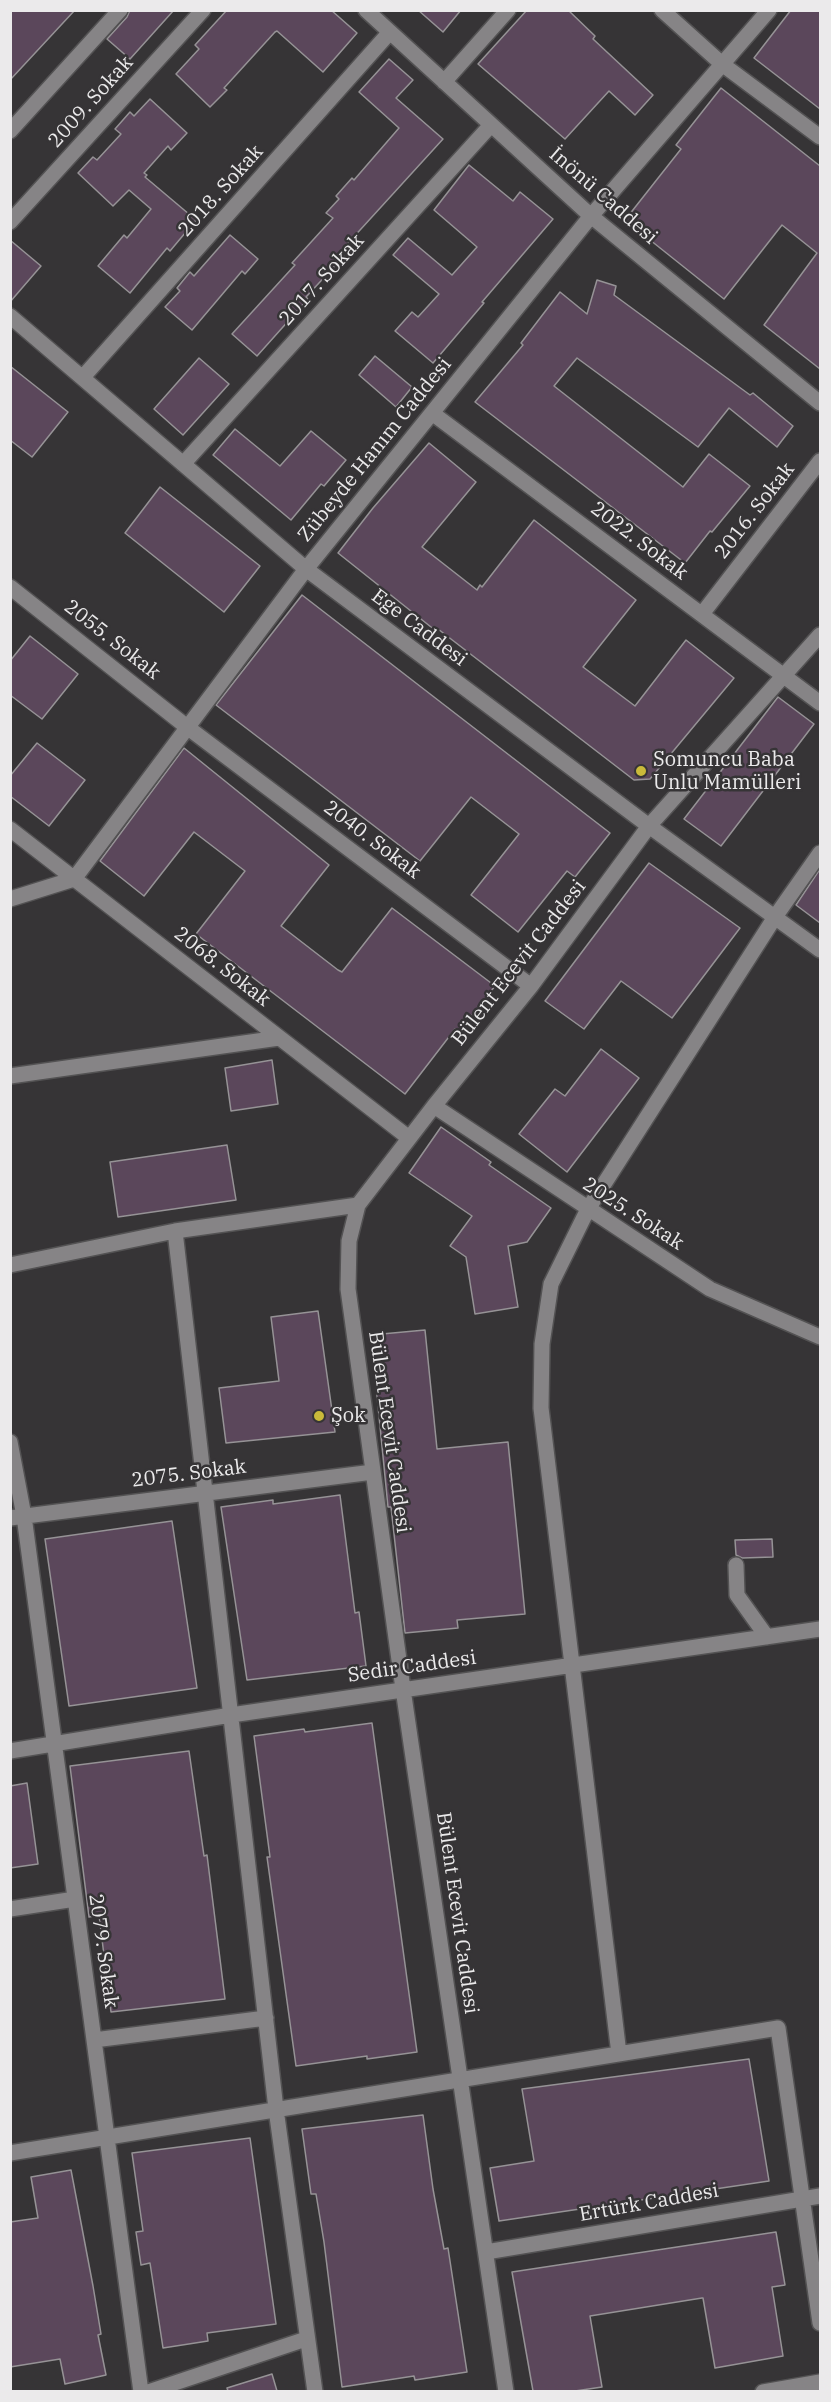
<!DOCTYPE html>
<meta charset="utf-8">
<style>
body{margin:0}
#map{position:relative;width:831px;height:2402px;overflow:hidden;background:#363436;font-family:"IBM Plex Serif",serif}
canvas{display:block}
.frame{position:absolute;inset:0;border:12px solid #ebeaeb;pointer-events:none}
</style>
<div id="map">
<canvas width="831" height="2402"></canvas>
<div class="frame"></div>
</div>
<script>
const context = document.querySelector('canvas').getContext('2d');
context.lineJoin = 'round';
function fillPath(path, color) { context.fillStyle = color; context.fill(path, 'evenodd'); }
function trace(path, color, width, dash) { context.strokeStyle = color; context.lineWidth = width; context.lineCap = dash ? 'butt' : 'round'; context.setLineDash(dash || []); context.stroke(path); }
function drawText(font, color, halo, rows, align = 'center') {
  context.font = font + ' "IBM Plex Serif",serif'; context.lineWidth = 5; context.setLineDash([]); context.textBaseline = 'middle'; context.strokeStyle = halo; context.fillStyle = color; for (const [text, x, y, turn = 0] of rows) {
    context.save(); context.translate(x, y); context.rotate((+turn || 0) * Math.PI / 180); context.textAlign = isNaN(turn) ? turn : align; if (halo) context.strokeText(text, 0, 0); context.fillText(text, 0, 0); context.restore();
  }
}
const building = new Path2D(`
 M10 10H75L10 80Z
 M130 10H174L130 59 107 39 127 17Z
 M227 10H331L357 33 323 72 277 31 275 32 224 88 227 90 210 107 176 74 199 49 195 45Z
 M418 10H461L443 32Z
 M527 10H568L595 36 593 39 653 95 635 115 609 91 565 139 478 64Z
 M791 10H820V109L754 58Z
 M389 59 413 80 396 98 443 139 340 252 344 256 306 297 308 299 257 356 232 334 295 265 292 263 333 218 326 213 339 199 336 196 352 178 354 180 399 128 359 92Z
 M721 88 820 166V369L764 325 817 253 782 225 724 299 625 220 681 149 676 145Z
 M150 99 187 133 171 150 168 146 144 173 147 175 145 177 196 220 170 251 167 248 130 293 98 266 124 235 127 238 151 209 129 190 113 206 78 173 93 157 97 160 121 134 115 129 130 112 134 116Z
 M469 165 513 201 520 192 553 219 482 302 484 303 433 363 395 331 412 312 418 317 439 294 393 255 408 238 452 275 477 247 434 210Z
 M230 235 258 259 245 274 242 271 192 330 165 307 180 291 177 288 190 272 194 276Z
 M10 240 41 266 10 302Z
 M597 280 616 286 614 295 750 395 753 393 793 426 777 447 729 408 698 447 577 358 554 386 683 487 709 454 750 486 712 532 710 531 685 563 475 402 523 345 521 343 560 292 587 314Z
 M375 356 412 387 396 407 359 375Z
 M199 358 229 384 183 435 154 409Z
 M10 366 68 412 32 457 10 440Z
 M235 429 280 466 311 431 346 460 324 486 321 484 291 520 213 455Z
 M429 443 476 482 422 547 477 590 480 585 482 587 534 520 636 600 583 667 635 706 686 640 734 678 650 779 634 780 438 629 436 631 338 553 373 508Z
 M160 487 260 566 224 612 125 533Z
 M302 595 610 833 575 877 567 871 518 932 471 895 519 834 471 797 420 861 216 705Z
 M30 636 78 674 42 719 10 695V661Z
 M778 697 814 724 721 846 684 819Z
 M37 743 85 780 49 826 10 796V776Z
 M184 748 329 865 281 926 338 970 342 972 392 908 495 986 459 1032 455 1029 405 1094 196 934 245 871 194 832 144 896 100 861Z
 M649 863 740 928 672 1018 621 981 584 1029 545 1001Z
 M820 869V923L796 905Z
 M601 1049 639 1078 567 1172 519 1134 555 1089 565 1096Z
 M272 1060 278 1104 231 1111 225 1068Z
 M441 1127 491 1162 489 1165 551 1208 527 1242 508 1246 518 1307 475 1314 466 1257 450 1246 472 1216 409 1173Z
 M227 1145 236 1200 118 1217 110 1162Z
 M318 1311 335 1432 226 1443 219 1388 279 1381 271 1317Z
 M425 1330 437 1449 508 1442 525 1614 457 1620 458 1628 405 1633 391 1507H388L371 1335Z
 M340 1495 355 1613 359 1612 366 1666 247 1680 221 1507 273 1500V1504Z
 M172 1521 197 1688 69 1706 45 1539Z
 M772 1539 773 1557 742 1558 736 1555 735 1540Z
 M372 1723 417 2052 367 2059V2056L296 2066 267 1857H270L254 1736 304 1729 305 1732Z
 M189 1751 204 1856 207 1855 225 1999 111 2012 99 1915 89 1917 70 1766Z
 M27 1783 38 1864 10 1868V1786Z
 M749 2059 769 2181 499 2221 490 2168 534 2161 522 2089Z
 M423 2115 433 2189 444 2249 448 2248 467 2372 415 2380 414 2376 342 2387 324 2242 316 2194H311L302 2129Z
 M250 2138 276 2324 207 2333 208 2341 163 2348 150 2263 141 2265 136 2232 143 2231 132 2153Z
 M71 2170 93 2286 101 2334 98 2335 106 2375 65 2384 60 2359 10 2367V2222L38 2218 31 2177Z
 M776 2232 785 2285 772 2287 783 2356 715 2368 703 2298H702L590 2316 602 2387 575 2391H533L512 2272Z
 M272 2374 277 2391H228L227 2388Z`);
const street = new Path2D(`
 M366 10 591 216 820 403
 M662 10 722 64 820 137
 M444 82 508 10
 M10 131 120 10
 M10 222 203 10
 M10 316 306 569 649 826 820 950
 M83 377 390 32
 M432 413 820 703
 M183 464 491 125
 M10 587 187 727 531 986
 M702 614 820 461
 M10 829 409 1138
 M10 899 74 879 306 569 591 216 769 10
 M10 1076 279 1038
 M434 1106 710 1289 820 1337
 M175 1231 276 2109 315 2392
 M10 1265 175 1231 358 1205
 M10 1442 24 1516 141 2392
 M10 1518 373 1472
 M736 1565 737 1595 767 1637
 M10 1751 231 1715 820 1629
 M10 1909 75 1899
 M94 2040 266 2018
 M619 2054 541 1408 542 1344 551 1284 588 1209 775 917 820 853
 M10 2153 778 2028 820 2323
 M486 2252 820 2196
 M148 2392 306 2339
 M506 2392 403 1689 348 1289 349 1241 358 1205 434 1106 531 986 649 826 820 635
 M763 2392 820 2382`);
const markers = [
 [641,771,6,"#caba3a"],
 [319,1416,6,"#caba3a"]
];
const streetNames = [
 ["2009. Sokak",91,102,-48],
 ["2018. Sokak",221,191,-48],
 ["İnönü Caddesi",603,196,41],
 ["2017. Sokak",322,280,-48],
 ["Zübeyde Hanım Caddesi",375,450,-51],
 ["2016. Sokak",755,511,-52],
 ["2022. Sokak",639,541,37],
 ["Ege Caddesi",419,628,37],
 ["2055. Sokak",112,640,38],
 ["2040. Sokak",372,840,37],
 ["Bülent Ecevit Caddesi",519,963,-52],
 ["2068. Sokak",222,967,38],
 ["2025. Sokak",633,1214,33],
 ["Bülent Ecevit Caddesi",389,1432,82],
 ["2075. Sokak",189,1474,-7],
 ["Sedir Caddesi",412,1667,-8],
 ["Bülent Ecevit Caddesi",457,1913,82],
 ["2079. Sokak",103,1951,82],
 ["Ertürk Caddesi",649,2203,-10]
];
const poiNames = [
 ["Somuncu Baba",653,760],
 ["Unlu Mamülleri",653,783],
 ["Şok",331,1416]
];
fillPath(building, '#5b475b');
trace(building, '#969396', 1.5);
trace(street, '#535253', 18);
trace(street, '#868486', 15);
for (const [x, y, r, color] of markers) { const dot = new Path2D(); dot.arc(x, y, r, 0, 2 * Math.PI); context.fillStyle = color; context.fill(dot); trace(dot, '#363436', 2); }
drawText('20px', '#ebeaeb', '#363436', streetNames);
drawText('20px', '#ebeaeb', '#363436', poiNames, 'left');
</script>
